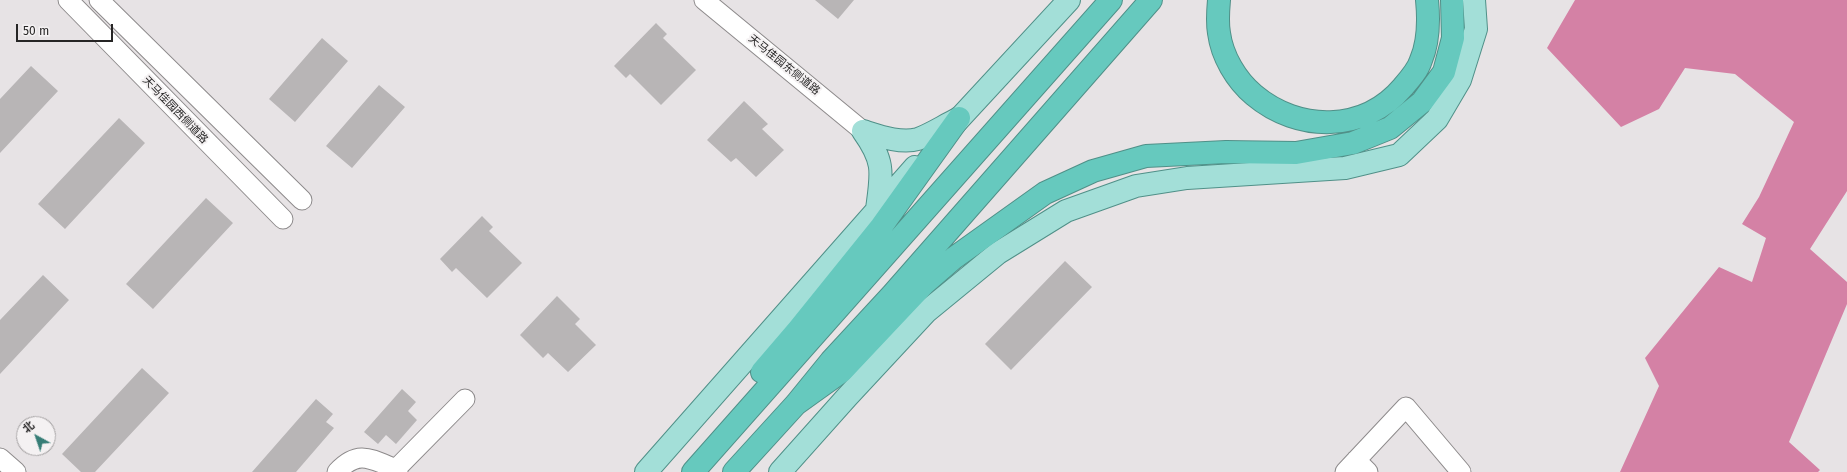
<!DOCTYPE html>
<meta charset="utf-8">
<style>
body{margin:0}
#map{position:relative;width:1847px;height:472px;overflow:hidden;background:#e7e3e5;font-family:"Fira Sans","Noto Sans SC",sans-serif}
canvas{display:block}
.north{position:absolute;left:16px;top:416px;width:40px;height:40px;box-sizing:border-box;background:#f4f1f2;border:1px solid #a29fa0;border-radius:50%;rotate:320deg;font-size:11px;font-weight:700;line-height:16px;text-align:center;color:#262525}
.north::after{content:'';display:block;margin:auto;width:14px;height:18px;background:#367d76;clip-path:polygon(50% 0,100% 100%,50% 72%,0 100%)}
.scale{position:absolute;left:16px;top:24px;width:97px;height:18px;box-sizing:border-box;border:2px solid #262525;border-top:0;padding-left:5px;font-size:12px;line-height:14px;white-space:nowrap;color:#262525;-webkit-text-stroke:3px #f4f1f2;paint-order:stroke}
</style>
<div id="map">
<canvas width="1847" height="472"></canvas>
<div class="north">北</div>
<div class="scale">50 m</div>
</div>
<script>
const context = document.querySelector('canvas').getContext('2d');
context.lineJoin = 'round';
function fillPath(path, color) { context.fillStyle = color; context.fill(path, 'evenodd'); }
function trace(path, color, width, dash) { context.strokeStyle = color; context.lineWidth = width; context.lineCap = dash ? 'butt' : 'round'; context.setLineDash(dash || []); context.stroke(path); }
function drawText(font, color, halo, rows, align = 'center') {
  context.font = font + ' "Fira Sans","Noto Sans SC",sans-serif'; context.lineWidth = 4; context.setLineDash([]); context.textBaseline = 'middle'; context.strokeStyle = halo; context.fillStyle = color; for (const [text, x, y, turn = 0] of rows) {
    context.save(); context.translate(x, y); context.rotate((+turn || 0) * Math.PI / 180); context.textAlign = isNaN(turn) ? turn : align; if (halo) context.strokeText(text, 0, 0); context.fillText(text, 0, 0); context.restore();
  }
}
const forest = new Path2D(`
 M1575 0H1847V191L1810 249 1847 282V304L1789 442 1820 470 1818 472H1620L1659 386 1645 358 1719 267 1752 282 1766 238 1742 224 1759 197 1794 122 1735 74 1685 68 1659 109 1621 127 1547 48Z`);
const building = new Path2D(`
 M815 0H854L838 19Z
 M656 23 667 34 663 38 696 70 661 105 630 74 626 78 614 66Z
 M322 38 348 61 295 122 269 99Z
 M31 66 58 91 0 153V99Z
 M379 85 405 107 352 168 326 146Z
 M744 101 768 124 762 129 784 150 756 177 736 158 731 162 707 140Z
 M119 118 145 143 65 229 38 204Z
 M206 198 233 223 153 309 126 284Z
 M482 216 493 227 489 231 522 263 487 298 456 268 452 272 440 259Z
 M1065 261 1092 287 1011 370 985 344Z
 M43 275 69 300 0 374V320Z
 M557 296 580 319 575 324 596 345 568 372 548 353 543 358 520 335Z
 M142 368 169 393 95 472H81L62 454Z
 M402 389 416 402 408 411 417 420 396 444 386 435 378 444 364 432Z
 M316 399 333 414 326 422 334 428 296 472H252Z`);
const minor = new Path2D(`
 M68 0 283 219
 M99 0 302 200
 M704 0 863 131
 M0 458 16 472
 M1356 460 1368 472
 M396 469 465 399
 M337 472C358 449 371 459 396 469L398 472
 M1345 472 1406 407 1461 472`);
const major = new Path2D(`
 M863 131C879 136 901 144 918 139 932 134 945 125 958 119
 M863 131C885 162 882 172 877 209
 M946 133 1069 0
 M646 472 915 167
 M780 472 847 397 926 312 998 253 1066 211 1136 186 1187 178 1345 168 1399 155 1437 119 1460 80 1476 29 1474 0`);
const highway = new Path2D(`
 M1219 0C1218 11 1217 22 1219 33 1222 56 1236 80 1254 95 1298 132 1364 133 1403 87 1410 79 1418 70 1421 60 1429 41 1429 20 1427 0
 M762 372 798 330 881 227 959 118
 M796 404 842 371 924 284 954 258 1045 193 1093 171 1146 156 1226 152 1296 153 1353 143 1390 128 1422 102 1444 72 1453 38 1452 0
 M693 472 1111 0
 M734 472 796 404 831 361 892 295 1151 0`);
const streetNames = [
 ["天马佳园东侧道路",784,65,39],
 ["天马佳园西侧道路",175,110,46]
];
fillPath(forest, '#d481a5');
fillPath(building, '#b8b5b6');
trace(minor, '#8d8a8b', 21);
trace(major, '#509088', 24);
trace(highway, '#509088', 24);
trace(minor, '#fff', 19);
trace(major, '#a3dfd8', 22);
trace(highway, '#66c9be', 22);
drawText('11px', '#262525', '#f4f1f2', streetNames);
</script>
